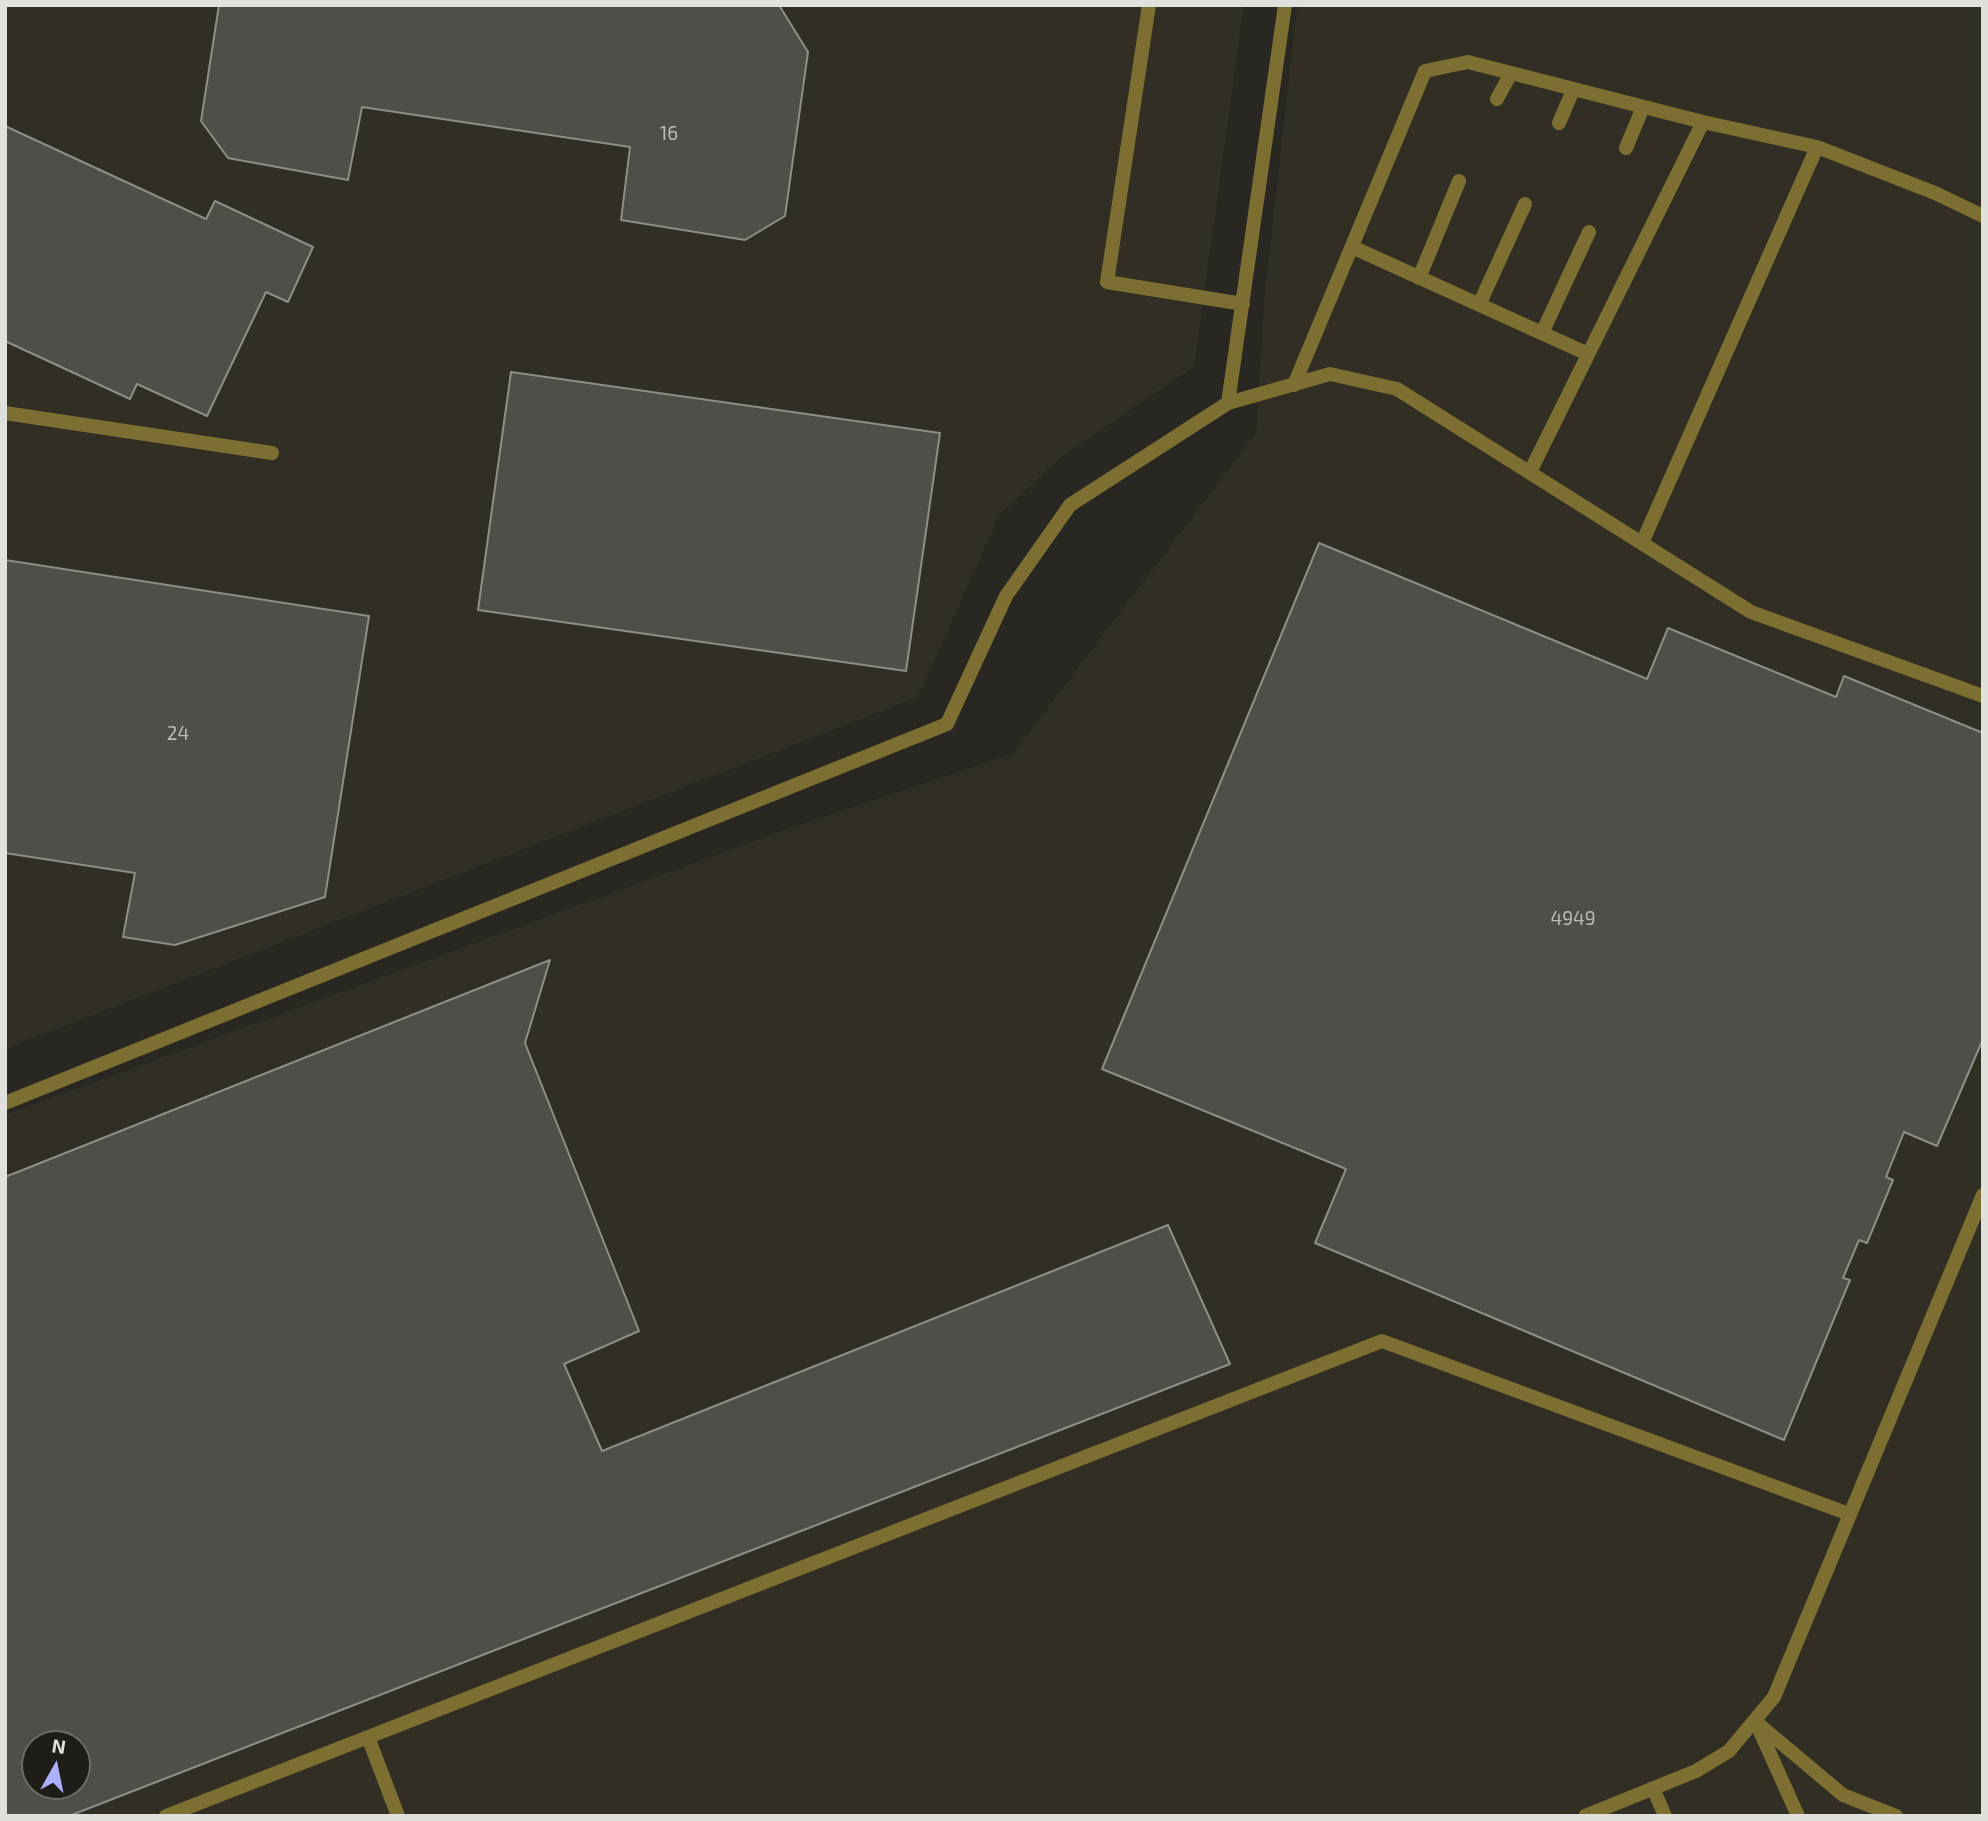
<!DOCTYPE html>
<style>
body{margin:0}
#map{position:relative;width:1988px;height:1821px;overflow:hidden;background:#282722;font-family:"Exo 2",sans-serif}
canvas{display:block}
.frame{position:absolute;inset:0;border:7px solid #e0e0dc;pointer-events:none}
.north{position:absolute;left:21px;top:1730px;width:70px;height:70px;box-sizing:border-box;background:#1e1d18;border:2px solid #6c6b66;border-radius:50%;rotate:9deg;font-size:19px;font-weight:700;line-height:28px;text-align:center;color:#e0e0dc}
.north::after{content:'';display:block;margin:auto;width:24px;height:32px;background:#acaffb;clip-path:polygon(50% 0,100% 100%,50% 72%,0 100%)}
</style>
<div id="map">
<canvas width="1988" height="1821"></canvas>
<div class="frame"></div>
<div class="north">N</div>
</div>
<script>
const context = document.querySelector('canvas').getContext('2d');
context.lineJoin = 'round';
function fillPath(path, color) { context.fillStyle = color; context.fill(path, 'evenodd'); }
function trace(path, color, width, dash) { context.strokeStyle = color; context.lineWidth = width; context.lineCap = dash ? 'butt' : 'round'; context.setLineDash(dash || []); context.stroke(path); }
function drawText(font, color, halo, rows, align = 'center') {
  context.font = font + ' "Exo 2",sans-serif'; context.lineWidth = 7; context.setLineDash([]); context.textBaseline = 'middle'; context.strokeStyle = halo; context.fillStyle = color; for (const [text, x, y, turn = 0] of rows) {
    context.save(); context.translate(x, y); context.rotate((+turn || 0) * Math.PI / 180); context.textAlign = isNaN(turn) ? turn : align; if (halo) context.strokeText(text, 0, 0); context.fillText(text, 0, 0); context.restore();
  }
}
const built = new Path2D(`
 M5 5H1244L1194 367 1065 454 1000 514 918 697 5 1049Z
 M1297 5H1983V1816H5V1115L787 829 1013 754 1256 433 1265 291ZM35 1744H77V1786H35Z`);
const building = new Path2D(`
 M219 5H779L808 52 785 216 745 240 621 220 630 147 362 107 348 180 228 158 201 121Z
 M5 126 206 219 215 201 313 247 288 302 266 292 207 416 137 384 130 399 5 341Z
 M511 372 940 433 906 671 478 610Z
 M1319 543 1647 679 1668 628 1836 697 1844 676 1983 733V1039L1937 1146 1904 1132 1886 1177 1893 1180 1867 1243 1859 1240 1843 1278 1850 1280 1784 1440 1315 1243 1346 1169 1102 1069Z
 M5 560 369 616 325 897 175 945 123 937 135 873 5 853Z
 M550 960 525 1043 639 1331 564 1364 602 1451 1168 1225 1230 1364 69 1816H5V1177ZM35 1744H77V1786H35Z`);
const service = new Path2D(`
 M1149 5 1107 282 1243 304
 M1497 99 1511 73
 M1559 123 1573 90
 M1626 148 1643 107
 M1352 247 1588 354
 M1419 278 1459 181
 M1479 305 1525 204
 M1542 333 1589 232
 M1294 385 1425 71 1468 62 1703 122 1817 147 1935 193 1983 216
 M1228 403 1285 5
 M5 413 272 453
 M1530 472 1703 122
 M1642 543 1817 147
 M5 1103 947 724 1006 596 1070 505 1228 403 1330 374 1397 389 1751 612 1983 696
 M1756 1722 1843 1795 1896 1816
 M1758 1727 1798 1816
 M368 1737 398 1816
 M1653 1788 1665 1816
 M166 1816 1382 1341 1849 1514
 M1585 1816 1696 1771 1729 1751 1774 1697 1983 1195`);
const numberNames = [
 ["16",669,134],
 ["24",178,734],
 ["4949",1573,919]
];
fillPath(built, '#312e23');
fillPath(building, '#4f4e48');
trace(building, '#8e8d87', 2);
trace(service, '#7d6f32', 14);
drawText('19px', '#bcbcb7', null, numberNames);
</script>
